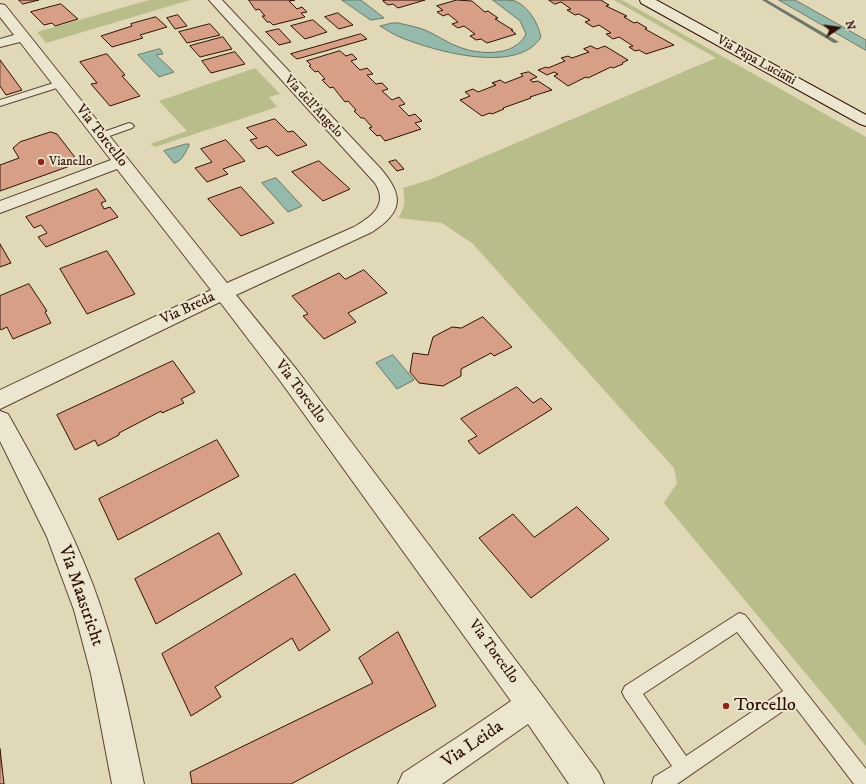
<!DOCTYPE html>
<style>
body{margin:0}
#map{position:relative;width:866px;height:784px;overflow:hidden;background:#e1d8b7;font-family:"IM FELL DW Pica",serif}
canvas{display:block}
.north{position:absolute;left:818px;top:8px;width:40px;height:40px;-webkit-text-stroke:3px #ece6d0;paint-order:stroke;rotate:77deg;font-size:11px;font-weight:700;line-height:16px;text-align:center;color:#301002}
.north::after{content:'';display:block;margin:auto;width:14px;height:18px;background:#301002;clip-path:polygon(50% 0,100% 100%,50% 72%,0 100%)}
</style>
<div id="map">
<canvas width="866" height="784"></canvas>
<div class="north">N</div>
</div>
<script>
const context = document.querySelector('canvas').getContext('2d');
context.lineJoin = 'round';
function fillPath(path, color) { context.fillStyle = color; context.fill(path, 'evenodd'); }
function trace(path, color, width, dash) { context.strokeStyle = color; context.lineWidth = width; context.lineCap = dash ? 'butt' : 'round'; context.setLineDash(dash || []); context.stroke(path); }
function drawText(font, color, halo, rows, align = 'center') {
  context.font = font + ' "IM FELL DW Pica",serif'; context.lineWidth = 4; context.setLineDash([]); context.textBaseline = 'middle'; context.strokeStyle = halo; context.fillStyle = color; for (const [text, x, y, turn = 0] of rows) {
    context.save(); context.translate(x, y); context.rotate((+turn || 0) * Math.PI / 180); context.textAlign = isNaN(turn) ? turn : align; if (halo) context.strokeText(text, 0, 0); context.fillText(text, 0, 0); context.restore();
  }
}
const green = new Path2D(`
 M149 0H190L46 43 37 32Z
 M614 0H622L866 137V746L664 503 677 483 674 468 473 244 442 223 398 218C406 207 405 201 403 188L429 180 716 58Z
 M255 68 280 94 269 97 277 107 155 147 150 144 187 131 159 101Z`);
const water = new Path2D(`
 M342 0H361L384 18 371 20Z
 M493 0C499 0 510 0 515 1 529 7 538 23 541 37 518 75 435 51 402 38 394 35 387 30 380 26 385 25 393 22 398 23 407 25 417 27 425 30 437 35 447 43 459 47 479 55 515 57 526 34L520 21Z
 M779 0H795L866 40V50Z
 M160 49 163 54 156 55 174 72 159 77 138 55Z
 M186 144H189V146C185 152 182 162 174 163L164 151Z
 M276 178 302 206 288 212 262 183Z
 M393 355 414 380 397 389 376 363Z`);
const stream = new Path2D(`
 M762 0H767L839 42 834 43Z`);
const building = new Path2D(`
 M19 0H39L23 4Z
 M249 0H295L289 1 297 9 302 7 307 12 301 13 305 17 273 25 270 22H267L262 16H265L259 9 256 10Z
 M387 0H425L398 8 393 4 388 5 383 1Z
 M457 0 472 1 485 12 488 11 498 18 495 19 513 30H511L516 34 487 43 481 39 476 40 470 36 475 34 464 26 458 28 452 24 458 22 448 14 443 16 437 12 443 10 437 6Z
 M549 0H601L609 5 606 6 627 16 624 17 634 23 637 22 647 28 645 29 674 45 646 54 639 50 635 51 629 47 633 46 619 37 613 39 606 34 611 33 599 25 593 27 585 22 590 20 579 14 575 15 567 10 571 9 561 2 555 4Z
 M61 4 78 19 55 26 52 23 44 25 31 12Z
 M338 13 353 25 339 29 325 17Z
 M178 15 187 26 175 29 167 18Z
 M156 17 167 27 140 35 143 38 112 47 101 36 132 26 131 24Z
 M313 20 327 32 305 39 291 26Z
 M210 24 220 35 187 43 179 32Z
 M279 29 291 42 279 45 266 32Z
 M361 34 367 39 297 59 291 54Z
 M223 37 232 49 200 57 190 46Z
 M591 46 597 49 605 46 628 60 622 63 623 64 613 68 611 67 588 78 586 77 568 86 554 76 558 74 554 72 547 75 538 70 546 67 548 68 565 61 561 58 568 56 572 58 589 52 584 49Z
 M340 51 346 56 352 54 357 59 351 61 360 70 367 68 373 74 367 75 376 84 382 83 388 89 382 91 392 100 399 97 405 104 399 106 409 116 415 114 422 121 415 123 421 129 385 141 380 135 377 136 369 128 372 127 364 118H361L354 111 356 110 348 101 345 102 333 87 330 88 322 80 325 79 318 71 315 72 309 66 311 65 307 61Z
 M235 52 245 64 211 73 202 61Z
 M107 54 125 75 122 76 140 96 110 106 91 84 97 83 80 62Z
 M0 60 22 90 6 95 0 86Z
 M529 72 537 77 530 80 533 82 538 81 552 90 530 97 531 98 503 108 504 109 492 114 490 113 482 116 460 100 470 96 465 92 473 89 478 92 496 85 492 83 500 80 505 83 523 76 521 74Z
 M275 119 288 132 293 131 307 145 277 156 267 146 258 149 250 140 257 138 247 128Z
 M51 132 57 134 77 160 70 166 0 191V165L19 158 13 148 20 142Z
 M226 140 245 161 223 169 228 174 207 182 195 168 212 162 201 149Z
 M396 160 404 169 397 171 389 162Z
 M319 161 350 189 323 201 292 172Z
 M241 187 274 223 241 236 208 199Z
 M97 189 106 201 101 203 104 209 110 207 118 217 46 247 38 237 47 233 41 225 34 228 26 217Z
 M0 244 11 263 0 267Z
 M107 251 135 294 87 314 60 269Z
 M364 270 387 293 348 313 356 322 324 339 303 316 308 314 292 296 339 273 345 279Z
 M29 284 47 311 45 312 51 323 13 339 7 327 1 330 0 328V296Z
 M483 317 512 347 494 356 491 353 461 369V376L443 386 419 383 410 372 413 353 428 355 433 337 452 327 461 328Z
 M173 361 195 392 181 399 184 403 162 413 161 411 119 433V435L98 446 95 440 75 450 57 415Z
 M517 387 533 403 541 398 552 409 479 454 468 441 477 436 461 419Z
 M217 440 239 476 118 540 99 499Z
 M577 507 609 539 531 598 479 538 513 514 534 537Z
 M219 533 242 574 156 624 135 579Z
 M295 574 330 630 299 651 292 638 215 687 221 697 191 716 162 654Z
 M398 632 436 706 291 784H192L190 772 373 683 359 658Z
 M0 749 4 784H0Z`);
const lane = new Path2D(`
 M60 81 63 82 64 84 63 86 0 106V100Z
 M129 123 132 124 134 126 132 128 101 139 96 136 98 134Z
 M739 613 745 615 866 769V784H854L793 704 677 784H652L654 777 672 766 625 698 622 692 625 686ZM737 632 783 691 686 756 643 694Z`);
const street = new Path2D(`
 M209 0H222L381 169C404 196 403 212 372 232L236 295 297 370 541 694 599 773 604 784H569L528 724 442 784H398L403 773 467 731 511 701 281 382 220 302 0 409V390L211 290 117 169 0 213V201L111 160 20 42 0 47V39L14 35 0 17V4L5 5 227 283 354 227C371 217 389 205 375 183Z
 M0 411 8 414C39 469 70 525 93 585 117 649 130 717 144 784H112L91 674 74 610 47 537 0 441Z`);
const secondary = new Path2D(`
 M640 0H656L866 115V126L860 124 641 3Z`);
const markers = [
 [41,162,4,"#8f2418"],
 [726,706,4,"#8f2418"]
];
const farStreetnames = [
 ["Via Papa Luciani",756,61,29],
 ["Via dell'Angelo",313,107,47]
];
const farPoinames = [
 ["Vianello",49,162]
];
const streetNames = [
 ["Via Torcello",101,136,52],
 ["Via Breda",188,309,-25],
 ["Via Torcello",300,392,53],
 ["Via Torcello",493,652,54]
];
const nearStreetnames = [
 ["Via Maastricht",80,596,71],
 ["Via Leida",473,745,-34]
];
const nearPoinames = [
 ["Torcello",734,706]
];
fillPath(green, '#b8bd8a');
fillPath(water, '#95baab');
trace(water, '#6d7667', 1);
fillPath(stream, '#6d7667');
fillPath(building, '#d79f85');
trace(building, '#301002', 1);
trace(lane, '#5c422f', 2);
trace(street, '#5c422f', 2);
trace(secondary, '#301002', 2);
fillPath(lane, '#ece6d0');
fillPath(street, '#ece6d0');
fillPath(secondary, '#ece6d0');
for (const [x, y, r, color] of markers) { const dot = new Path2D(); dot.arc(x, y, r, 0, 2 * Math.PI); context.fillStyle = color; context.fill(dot); trace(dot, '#ece6d0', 1.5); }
drawText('13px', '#301002', '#ece6d0', farStreetnames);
drawText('13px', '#301002', '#ece6d0', farPoinames, 'left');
drawText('15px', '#301002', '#ece6d0', streetNames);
drawText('18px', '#301002', '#ece6d0', nearStreetnames);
drawText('18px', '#301002', '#ece6d0', nearPoinames, 'left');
</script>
